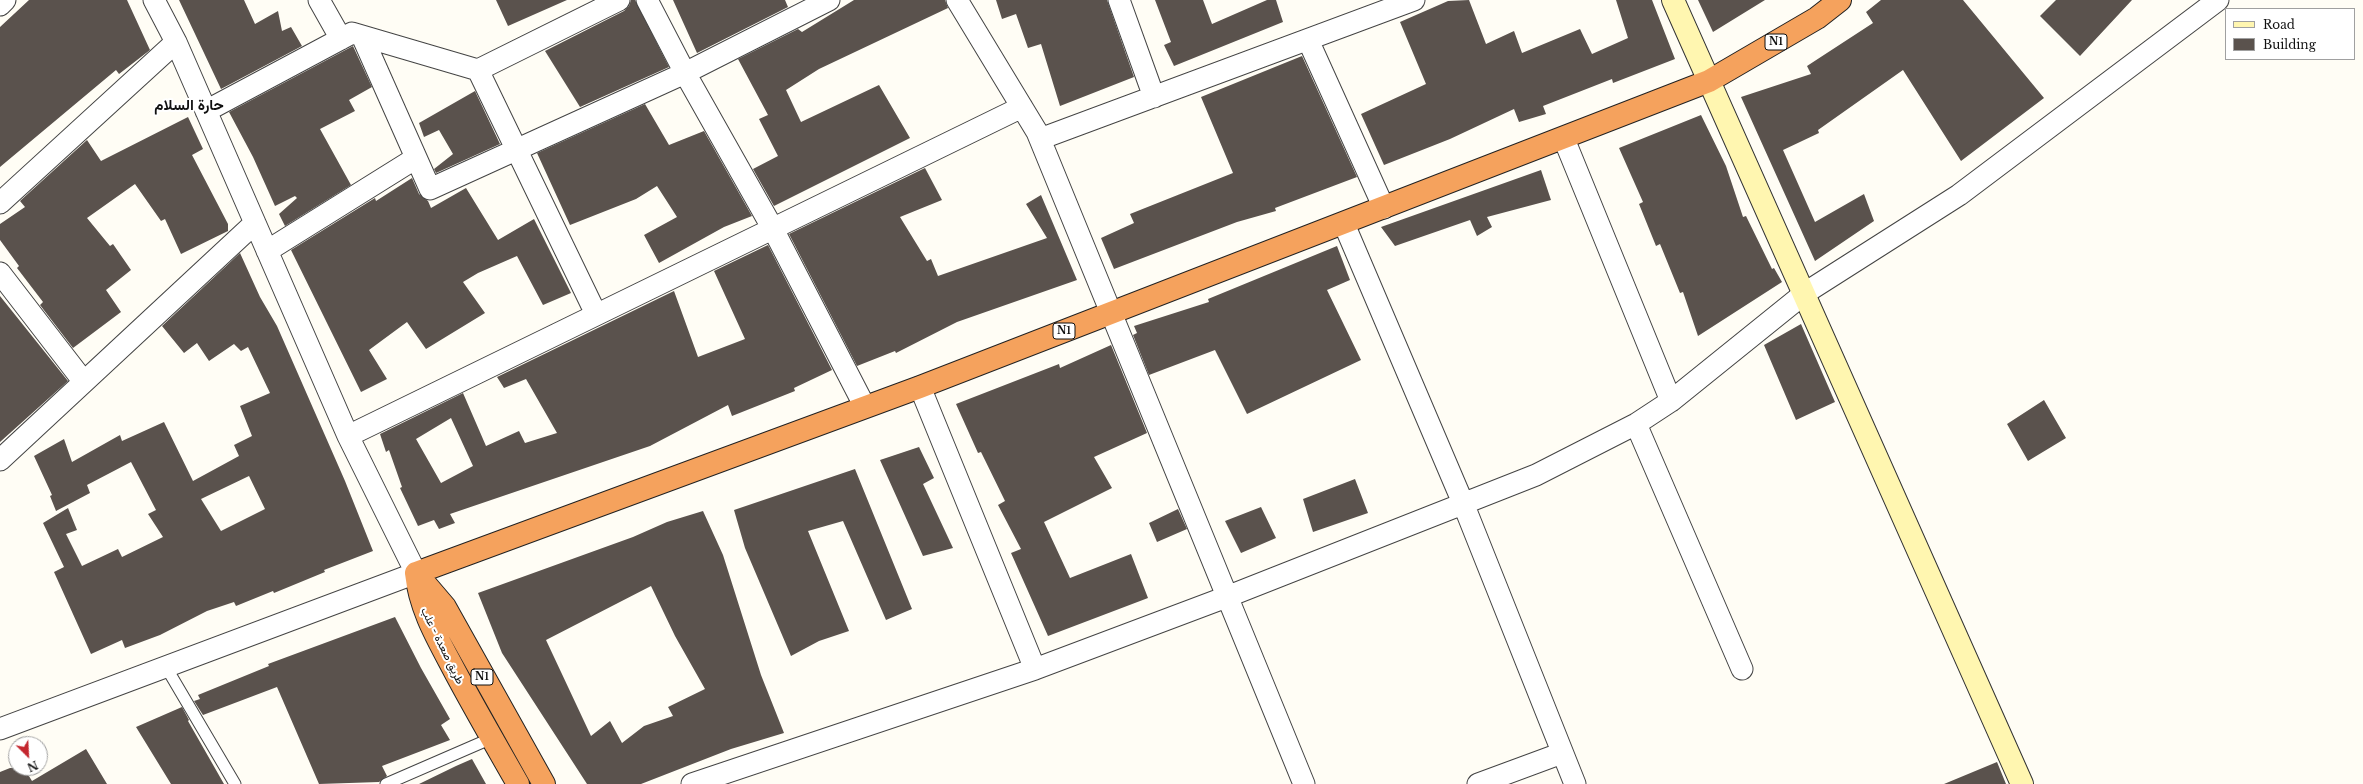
<!DOCTYPE html>
<meta charset="utf-8">
<style>
body{margin:0}
#map{position:relative;width:2363px;height:784px;overflow:hidden;background:#fffdf5;font-family:"Libre Baskerville",serif}
canvas{display:block}
.legend{position:absolute;left:2225px;top:8px;width:130px;height:52px;box-sizing:border-box;background:#fff;border:1px solid #a0a0a0;margin:0;padding:5px 7px;list-style:none;font-size:12px;color:#111}
.legend li{display:flex;align-items:center;gap:8px;height:20px}
.legend b{width:20px;border:1px solid #a0a0a0}
.north{position:absolute;left:8px;top:736px;width:40px;height:40px;box-sizing:border-box;background:#fff;border:1px solid #a0a0a0;border-radius:50%;rotate:156deg;font-size:11px;font-weight:700;line-height:16px;text-align:center;color:#111}
.north::after{content:'';display:block;margin:auto;width:14px;height:18px;background:#c4262e;clip-path:polygon(50% 0,100% 100%,50% 72%,0 100%)}
</style>
<div id="map">
<canvas width="2363" height="784"></canvas>
<ul class="legend">
<li><b style="height:5px;background:#fff6b0"></b>Road</li>
<li><b style="height:11px;background:#5a524d"></b>Building</li>
</ul>
<div class="north">N</div>
</div>
<script>
const context = document.querySelector('canvas').getContext('2d');
context.lineJoin = 'round';
function fillPath(path, color) { context.fillStyle = color; context.fill(path, 'evenodd'); }
function trace(path, color, width, dash) { context.strokeStyle = color; context.lineWidth = width; context.lineCap = dash ? 'butt' : 'round'; context.setLineDash(dash || []); context.stroke(path); }
function drawText(font, color, halo, rows, align = 'center') {
  context.font = font + ' "Libre Baskerville",Vazirmatn,serif'; context.lineWidth = 4; context.setLineDash([]); context.textBaseline = 'middle'; context.strokeStyle = halo; context.fillStyle = color; for (const [text, x, y, turn = 0] of rows) {
    context.save(); context.translate(x, y); context.rotate((+turn || 0) * Math.PI / 180); context.textAlign = isNaN(turn) ? turn : align; if (halo) context.strokeText(text, 0, 0); context.fillText(text, 0, 0); context.restore();
  }
}
const building = new Path2D(`
 M29 0H127L150 50 119 74 116 70 0 167V27Z
 M179 0H244L255 24 278 11 282 31 291 27 302 46 221 89Z
 M496 0H567L508 26Z
 M631 0H635L669 67 580 107 545 51 624 11 629 6Z
 M673 0H785L788 7 697 53Z
 M854 0H945L948 8 819 69 786 90 801 122 879 85 910 138 774 206 753 169 778 156 759 119 768 115 738 59 798 29 802 32Z
 M996 0H1107L1134 77 1060 106 1041 44 1028 48 1016 14 1002 19Z
 M1155 0H1203L1212 24 1267 0H1276L1283 22 1174 66 1164 45 1171 42Z
 M1469 0 1486 44 1514 31 1522 53 1580 29 1592 54 1628 38 1616 0H1652L1675 59 1613 83 1612 79 1543 106 1546 114 1519 122 1514 109 1450 139 1384 165 1361 114 1426 84 1400 22 1448 1Z
 M1698 0H1765L1713 32Z
 M1881 0H1963L2044 98 1961 161 1903 70 1818 130 1819 133 1783 150 1815 222 1864 194 1874 221 1815 261 1741 97 1811 74 1807 66 1873 23 1866 12Z
 M2056 0H2132L2080 56 2040 16Z
 M353 46 372 87 349 100 355 111 320 129 351 185 285 226 279 214 297 198 295 196 275 206 253 157 229 112Z
 M1302 56 1357 177 1275 208 1276 211 1237 222 1114 269 1101 238 1134 223 1130 214 1233 173 1201 97Z
 M475 91 500 144 436 173 434 169 453 154 439 130 424 137 419 123Z
 M645 104 669 145 704 131 752 216 724 227 659 263 644 235 677 217 657 186 636 199 570 225 537 153Z
 M1701 115 1726 166 1743 217 1746 216 1772 269 1774 268 1782 282 1698 336 1683 292 1680 293 1660 244 1656 246 1639 204 1643 202 1619 148Z
 M188 117 203 149 192 155 228 224V231L181 254 165 219 161 221 135 184 87 218 110 246 113 244 131 270 106 290 121 312 73 348 40 305 43 302 17 268 19 266 0 240V224L25 207 20 201 87 140 101 161Z
 M925 168 942 200 900 217 927 261 931 259 938 276 1047 238 1026 204 1041 195 1077 280 957 322 896 353 895 351 857 366 789 234Z
 M1541 170 1551 200 1487 217 1492 227 1477 236 1470 220 1395 246 1381 227Z
 M412 178 419 194 428 201 431 208 466 188 498 240 534 219 571 293 543 305 517 256 478 273 463 282 485 313 426 349 407 322 369 350 387 379 361 392 291 250 375 198 376 201Z
 M768 245 832 370 794 388 795 391 732 416 728 405 650 446 450 514 455 523 439 529 434 520 418 526 400 488 402 487 389 450 386 452 380 434 463 393 486 446 519 431 525 443 557 433 526 379 504 388 497 377 674 291 698 357 745 339 714 271ZM451 418 473 466 441 483 416 439Z
 M1337 246 1350 280 1327 290 1361 360 1247 414 1215 350 1149 375 1133 335 1137 333 1134 326 1209 302 1208 299Z
 M240 253 260 297 277 326 345 481 373 551 324 570 325 572 274 593 273 591 236 606 234 602 207 611 160 635 125 648 122 640 91 654 54 572 64 567 43 523 68 508 77 530 66 534 82 566 118 549 122 557 163 537 148 514 156 510 131 462 87 485 90 493 56 511 50 496 52 495 34 456 64 439 72 462 120 435 122 441 164 422 193 481 239 456 234 445 252 436 240 406 270 393 248 347 241 351 234 344 209 361 197 343 184 353 162 326ZM249 476 265 509 221 531 201 499Z
 M0 296 68 381 0 442Z
 M1801 324 1835 402 1796 420 1764 345Z
 M1111 345 1147 433 1094 457 1112 488 1044 522 1070 578 1131 554 1148 598 1048 636 1011 553 1021 549 998 505 1005 501 981 452 978 453 956 404 1059 364 1060 368Z
 M2044 400 2066 438 2028 461 2007 424Z
 M919 447 934 478 923 484 953 548 923 556 880 460Z
 M855 469 912 609 886 620 843 521 808 531 849 631 819 641 791 656 745 548 734 510Z
 M1355 479 1368 513 1313 532 1303 499Z
 M1261 507 1276 538 1241 553 1225 521Z
 M1178 509 1187 529 1157 542 1149 523Z
 M703 511 723 555 761 675 784 733 731 749 641 784H587L502 653 478 593 633 537 667 522ZM651 586 675 636 705 689 668 707 673 716 644 726 622 743 610 721 591 736 546 640Z
 M395 617 421 668 450 719 441 725 450 740 382 766 387 776 379 782 319 784 277 687 203 715 194 701 200 699 198 695 269 666 268 664Z
 M182 707 189 720 188 721 224 784H171L136 727Z
 M86 749 107 784H0V772L10 768H24L32 781Z
 M472 759 486 784H419L456 766Z
 M1997 762 2006 784H1944Z`);
const lane = new Path2D(`
 M166 667 235 784
 M386 784 492 738`);
const street = new Path2D(`
 M319 0 341 39
 M647 0 685 73 773 229 865 407
 M957 0 1037 132 1304 784
 M1119 0 1154 97
 M0 5 5 0
 M362 36 430 189 685 73 829 0
 M1308 40 1384 208
 M478 70 596 314
 M206 111 352 33 478 70 619 0
 M1040 139 1414 0
 M1564 139 1671 401
 M0 203 176 42
 M1344 224 1463 503 1575 784
 M267 251 416 158
 M0 273 84 382
 M920 387 1035 669
 M1636 424 1742 669
 M348 436 1022 107
 M0 460 255 223
 M0 729 416 573 348 436 176 42 154 0
 M692 784 1035 669 1229 596 1536 475 1636 424 1671 401 1805 293 1959 195 2218 0
 M1478 784 1562 753`);
const secondary = new Path2D(`
 M1673 0 2022 784`);
const highway = new Path2D(`
 M416 573 920 387 1709 81 1817 18 1840 0
 M416 573 445 607 544 784
 M416 573C420 608 436 636 452 666 473 706 496 745 518 784`);
const shields = [
 [1776,42,22],
 [1064,331,22],
 [482,677,22]
];
const shieldNames = [
 ["N1",1776,42],
 ["N1",1064,331],
 ["N1",482,677]
];
const streetNames = [
 ["طريق صعدة - علب",442,646,64]
];
const districtNames = [
 ["حارة السلام",189,106]
];
fillPath(building, '#5a524d');
trace(lane, '#444', 13);
trace(street, '#444', 23);
trace(secondary, '#333', 24);
trace(highway, '#222', 24);
trace(lane, '#fff', 11);
trace(street, '#fff', 21);
trace(secondary, '#fff6b0', 22);
trace(highway, '#f5a25d', 22);
for (const [x, y, w] of shields) { const box = new Path2D(); box.roundRect(x - w / 2, y - 8, w, 16, 3); context.fillStyle = '#fff'; context.fill(box); trace(box, '#111', 1); }
drawText('bold 10px', '#111', null, shieldNames);
drawText('11px', '#111', '#fff', streetNames);
drawText('bold 15px', '#111', '#fff', districtNames);
</script>
